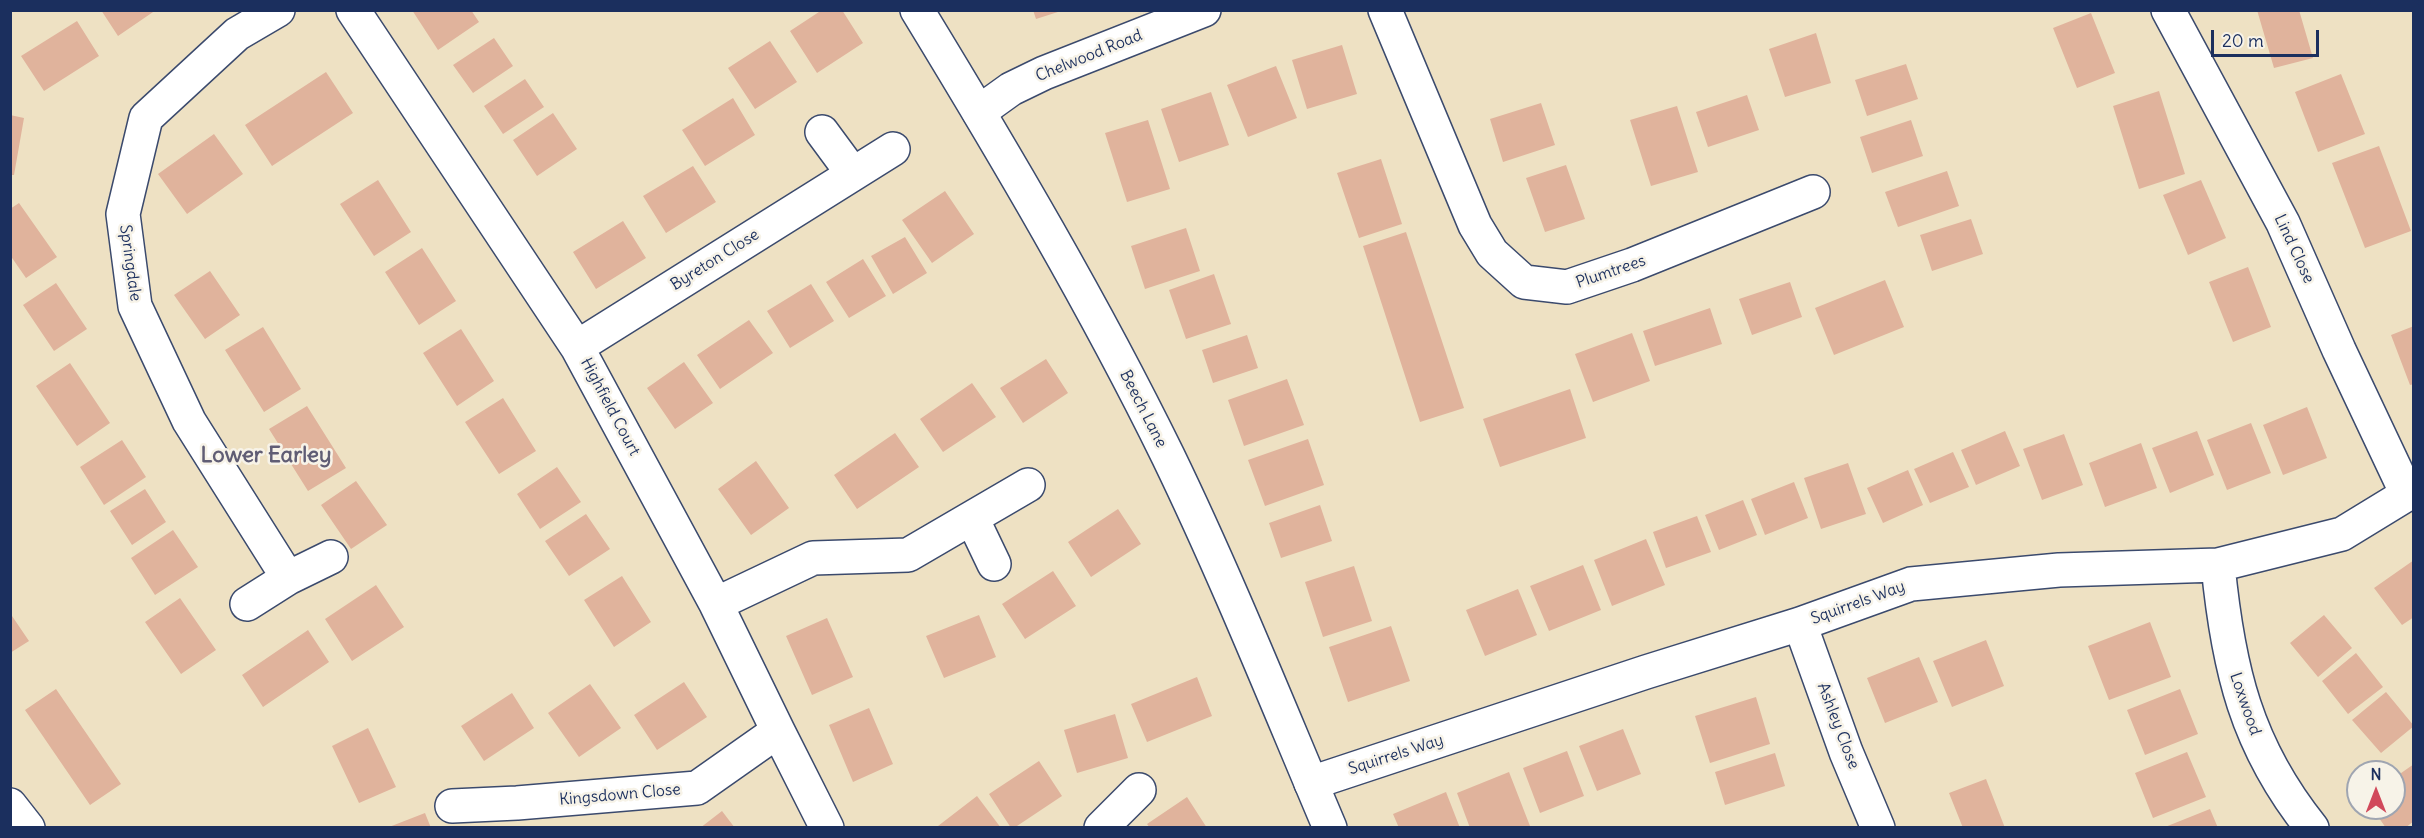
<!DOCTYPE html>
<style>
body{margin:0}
#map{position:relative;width:2424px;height:838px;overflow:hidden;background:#eee1c3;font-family:Delius,sans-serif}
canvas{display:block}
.frame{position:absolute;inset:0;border:12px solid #1b2f5e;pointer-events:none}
.north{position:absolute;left:2346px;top:760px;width:60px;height:60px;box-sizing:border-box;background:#f7f3e8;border:2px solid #9fa5b1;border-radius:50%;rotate:0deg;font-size:16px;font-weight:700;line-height:24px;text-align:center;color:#1b2f5e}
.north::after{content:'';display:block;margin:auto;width:21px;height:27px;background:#d1495b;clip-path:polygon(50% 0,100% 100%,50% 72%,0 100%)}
.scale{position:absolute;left:2211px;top:30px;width:108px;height:27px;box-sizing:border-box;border:3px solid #1b2f5e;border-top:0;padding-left:8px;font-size:18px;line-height:21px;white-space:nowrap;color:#1b2f5e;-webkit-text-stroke:4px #f7f3e8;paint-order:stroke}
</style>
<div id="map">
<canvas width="2424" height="838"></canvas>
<div class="frame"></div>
<div class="north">N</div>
<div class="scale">20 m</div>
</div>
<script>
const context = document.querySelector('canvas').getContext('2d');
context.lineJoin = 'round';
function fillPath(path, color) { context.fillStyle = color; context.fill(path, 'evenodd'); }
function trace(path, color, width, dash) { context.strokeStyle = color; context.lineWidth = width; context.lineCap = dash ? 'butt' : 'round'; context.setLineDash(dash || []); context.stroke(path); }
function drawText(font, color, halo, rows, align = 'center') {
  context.font = font + ' Delius,sans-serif'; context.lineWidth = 5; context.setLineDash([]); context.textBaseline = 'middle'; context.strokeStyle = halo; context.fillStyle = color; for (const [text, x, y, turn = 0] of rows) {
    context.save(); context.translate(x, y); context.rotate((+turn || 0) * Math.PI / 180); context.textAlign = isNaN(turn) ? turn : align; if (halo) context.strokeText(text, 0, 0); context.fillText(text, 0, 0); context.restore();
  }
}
const building = new Path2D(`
 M101 10H156L118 36Z
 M412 10H471L479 22 438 50Z
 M822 10H842L863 43 817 73 790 31Z
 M1033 10H1061V11L1036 19Z
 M2257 10H2299L2313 58 2274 68Z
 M2091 13 2115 73 2077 88 2053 28Z
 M77 21 99 56 44 91 21 56Z
 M1816 33 1831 83 1785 97 1769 49Z
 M494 38 513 66 473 93 453 65Z
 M770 41 797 82 755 109 728 68Z
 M1342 45 1357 94 1307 109 1292 60Z
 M1906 64 1918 99 1867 116 1855 80Z
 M1276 66 1297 118 1248 137 1227 85Z
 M326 72 353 113 272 166 245 125Z
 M2341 74 2365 134 2318 152 2295 92Z
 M525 79 544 107 503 134 484 106Z
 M2159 91 2185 174 2139 189 2113 106Z
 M1211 92 1229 145 1179 162 1161 109Z
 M1747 95 1759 130 1708 147 1696 112Z
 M733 98 755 135 705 166 682 130Z
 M1541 103 1555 145 1503 162 1490 119Z
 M1677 106 1698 172 1651 186 1630 120Z
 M553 113 577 149 537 176 513 140Z
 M10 115 24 118 14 175H10Z
 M1148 120 1170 189 1127 202 1105 133Z
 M1911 120 1923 156 1872 173 1860 137Z
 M214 134 243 174 187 214 158 174Z
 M2379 146 2411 231 2365 248 2332 163Z
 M1381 159 1402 224 1359 238 1337 173Z
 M1566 165 1585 219 1545 232 1526 178Z
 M693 166 716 202 666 233 643 196Z
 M1947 171 1959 206 1898 227 1885 192Z
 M378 180 411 232 374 256 340 204Z
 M2201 180 2226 238 2188 255 2163 195Z
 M945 191 974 234 932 263 902 220Z
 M19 203 57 257 26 278 10 255V209Z
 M1971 219 1983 254 1932 271 1920 235Z
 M623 221 646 258 596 289 573 252Z
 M1186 228 1200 271 1145 289 1131 246Z
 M1406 232 1464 408 1420 422 1363 246Z
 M905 237 927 273 893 294 871 256Z
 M422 248 456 301 419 325 385 272Z
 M863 259 886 296 849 318 826 282Z
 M2248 267 2271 327 2233 342 2209 282Z
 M210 271 240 315 205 339 174 295Z
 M1214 274 1231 324 1186 339 1169 290Z
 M1885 280 1904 327 1834 355 1815 308Z
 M1790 282 1802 317 1752 335 1739 299Z
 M56 283 87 329 54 351 23 305Z
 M811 284 834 321 790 348 767 311Z
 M1710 308 1722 344 1655 366 1643 331Z
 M749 320 773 353 720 389 697 355Z
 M2414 326V384L2410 385 2391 335Z
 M263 327 301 389 264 412 225 350Z
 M461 329 494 381 457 406 423 353Z
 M1632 333 1650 381 1593 402 1575 354Z
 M1247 335 1258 368 1213 383 1202 350Z
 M1046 359 1068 393 1023 423 1000 388Z
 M684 362 713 403 675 429 647 388Z
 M70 363 110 423 77 446 36 386Z
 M1287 379 1304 425 1244 446 1228 400Z
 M972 383 996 417 943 452 920 419Z
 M1570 389 1586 438 1500 467 1483 419Z
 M503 398 536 451 499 474 465 422Z
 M307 406 346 468 308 491 269 429Z
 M2307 407 2327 458 2283 475 2263 425Z
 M2251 423 2271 473 2227 490 2207 440Z
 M2005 431 2020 466 1976 485 1961 450Z
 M2197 431 2214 475 2170 493 2152 448Z
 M895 433 919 467 857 509 834 475Z
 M2064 434 2083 485 2042 500 2023 449Z
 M1308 439 1324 485 1265 506 1248 460Z
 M122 440 146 477 104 505 80 467Z
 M2141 443 2157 488 2105 507 2089 463Z
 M1953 452 1969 487 1930 503 1914 469Z
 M756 461 789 508 751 535 718 489Z
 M1848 463 1866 514 1821 529 1804 478Z
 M557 467 581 502 540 529 517 494Z
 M1908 470 1923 505 1883 523 1867 488Z
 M356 481 387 525 351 549 321 505Z
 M1794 482 1808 518 1765 535 1751 499Z
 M145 489 166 522 132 545 110 511Z
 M1743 500 1757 535 1719 550 1705 515Z
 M1320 505 1332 541 1281 558 1269 523Z
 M1118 509 1141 544 1091 577 1068 542Z
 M586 514 610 549 569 576 545 541Z
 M1697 516 1711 552 1666 568 1653 532Z
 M173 530 198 567 155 595 131 558Z
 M1646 539 1665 585 1612 606 1594 560Z
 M2414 560V617L2402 625 2374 588Z
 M1583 565 1601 610 1549 631 1530 586Z
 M1354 566 1372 621 1323 637 1305 582Z
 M1053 571 1076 606 1025 639 1002 604Z
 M622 576 651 622 614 647 584 600Z
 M376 585 404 627 352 661 325 619Z
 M1518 589 1537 635 1485 656 1466 610Z
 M180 598 216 650 181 674 145 622Z
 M10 613 29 641 10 653Z
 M979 615 996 657 944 678 926 636Z
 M2324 615 2352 648 2318 677 2290 643Z
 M827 618 853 677 812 695 786 636Z
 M2150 622 2171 677 2109 700 2088 646Z
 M1391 626 1410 681 1348 702 1329 647Z
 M308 630 329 662 263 707 242 675Z
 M1986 640 2004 686 1952 707 1933 661Z
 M2356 653 2383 687 2348 714 2322 681Z
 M1919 657 1938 702 1885 723 1867 678Z
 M1197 677 1212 716 1147 742 1131 704Z
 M684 682 707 717 657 750 634 715Z
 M590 684 621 728 579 757 548 713Z
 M56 689 121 784 90 805 25 710Z
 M2180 689 2198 734 2145 755 2127 710Z
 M2386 692 2414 726 2381 753 2352 720Z
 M512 693 534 728 484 761 461 726Z
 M1756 697 1770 744 1710 763 1695 716Z
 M869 708 893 764 853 782 829 725Z
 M1115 714 1128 758 1077 773 1064 730Z
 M368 728 396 787 359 803 332 746Z
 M1623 729 1641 774 1597 791 1579 746Z
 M1567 751 1584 796 1540 813 1523 768Z
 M2187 752 2206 797 2153 818 2135 773Z
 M1775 753 1785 786 1725 805 1715 772Z
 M1039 761 1062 796 1014 828H1011L989 794Z
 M2414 764V821L2405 828H2386L2372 808H2394V778Z
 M1509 772 1530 826 1526 828H1470L1457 793Z
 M1986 779 2005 828H1963L1949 793Z
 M1446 792 1460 828H1399L1393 814Z
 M977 796 1001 828H939L938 826Z
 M1187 797 1207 828H1150L1147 824Z
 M2210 809 2218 828H2165V827Z
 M722 811 735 828H700Z
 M425 813 431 828H389V827Z`);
const minor = new Path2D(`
 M278 10 237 34 146 118 123 214 135 306 189 421 288 578 331 557
 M353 10 577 347 716 604 778 731 827 828
 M1385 10 1475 225 1492 253 1524 282 1567 287 1632 265 1813 192
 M2168 10 2283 223 2339 350 2407 494
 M979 112 1011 89 1044 73 1204 10
 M822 132 853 174
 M577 347 893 149
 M972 518 994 564
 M2218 565C2228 668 2246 746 2312 828
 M247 604 288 578
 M716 604 813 558 908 555 1028 485
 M1800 624 1846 752 1878 828
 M1311 783 1646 672 1800 624 1911 584 2059 570 2218 565 2342 534 2414 490
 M10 805 28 828
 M452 806 517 803 697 788 778 731
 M1101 828 1139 790`);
const tertiary = new Path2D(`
 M917 10C1006 156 1093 303 1168 456 1227 578 1277 703 1330 828`);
const streetNames = [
 ["Chelwood Road",1089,56,-22],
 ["Lind Close",2294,249,65],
 ["Byreton Close",715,260,-32],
 ["Springdale",130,263,82],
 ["Plumtrees",1611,272,-19],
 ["Highfield Court",610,407,62],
 ["Beech Lane",1143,409,63],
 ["Squirrels Way",1858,603,-20],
 ["Loxwood",2245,704,71],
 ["Ashley Close",1838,726,69],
 ["Squirrels Way",1396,755,-18],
 ["Kingsdown Close",620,795,-5]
];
const districtNames = [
 ["Lower Earley",266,456]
];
fillPath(building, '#e0b39c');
trace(minor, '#3b4a6d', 36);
trace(tertiary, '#3b4a6d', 36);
trace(minor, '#fff', 33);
trace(tertiary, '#fff', 33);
drawText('16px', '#1b2f5e', '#f7f3e8', streetNames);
drawText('bold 22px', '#605d74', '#f7f3e8', districtNames);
</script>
